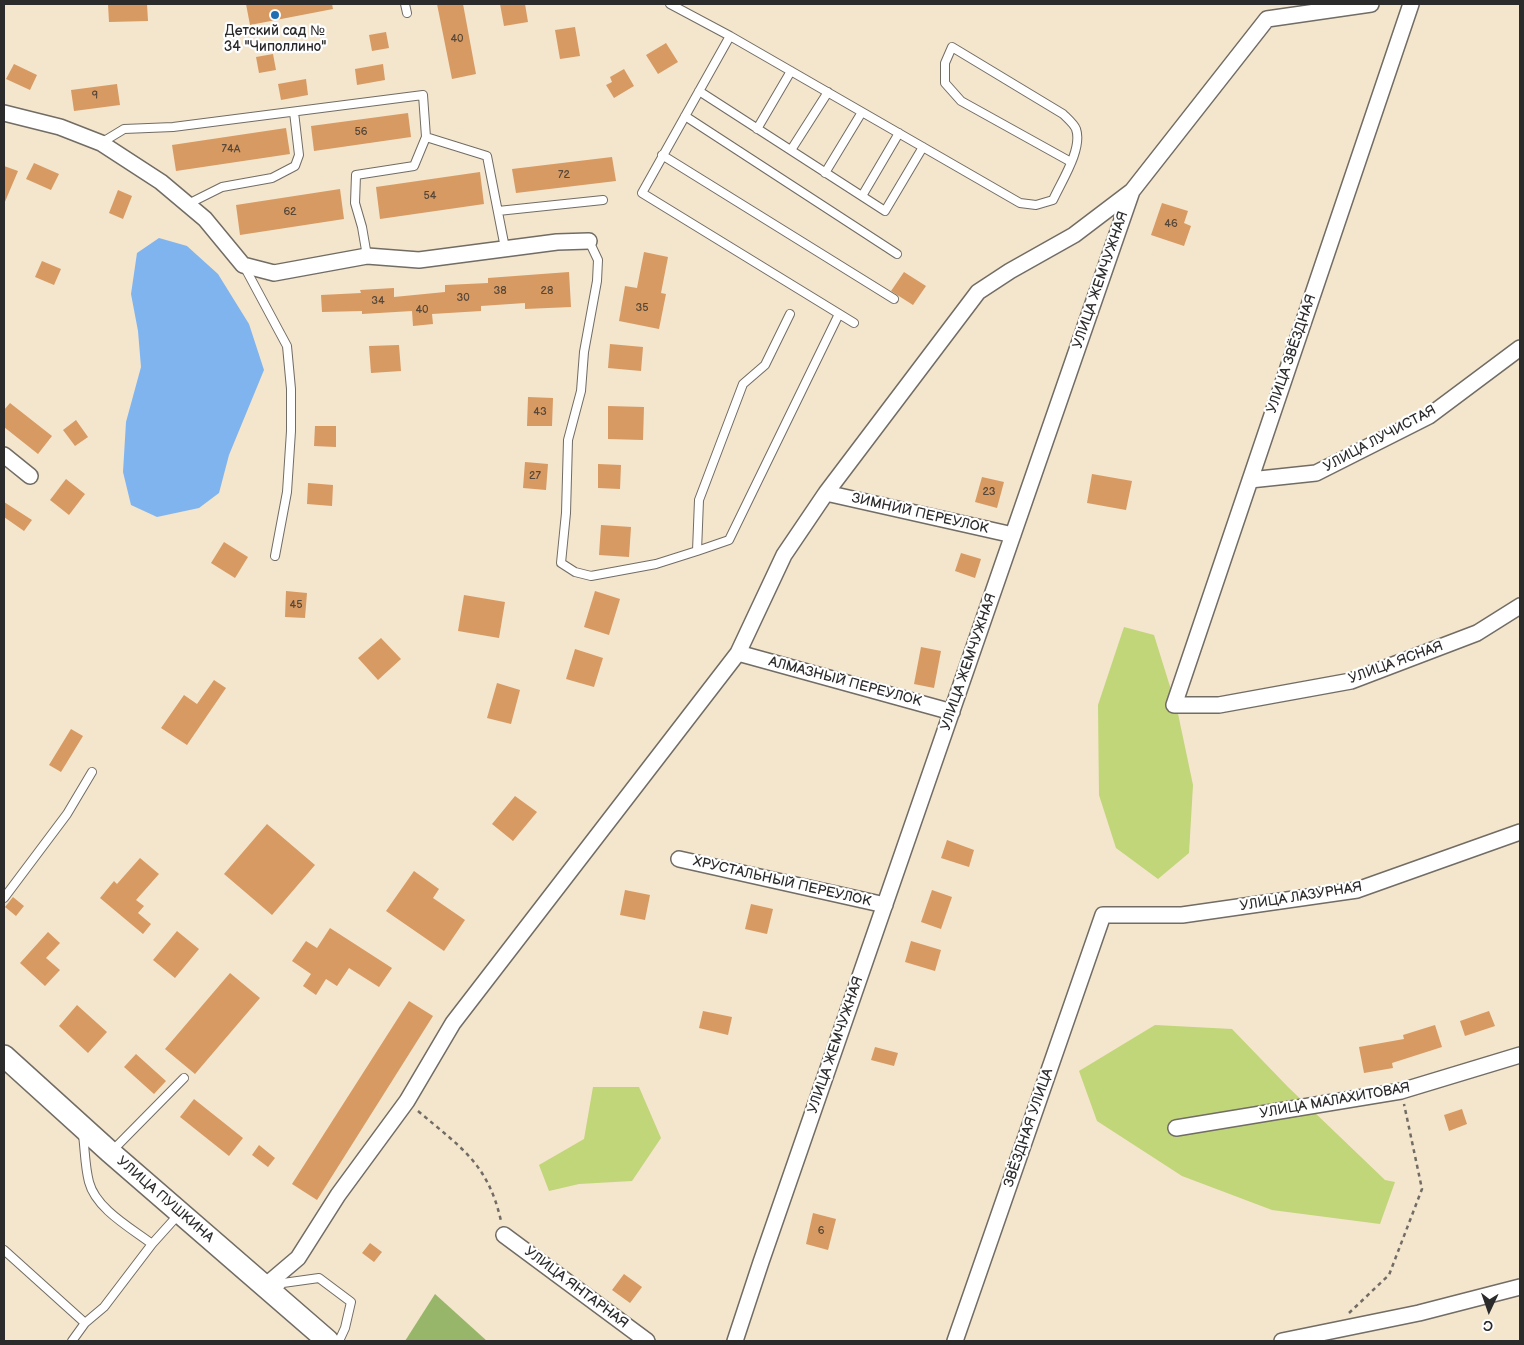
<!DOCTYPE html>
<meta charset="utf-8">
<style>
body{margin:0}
#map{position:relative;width:1524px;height:1345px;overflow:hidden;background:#f4e5cd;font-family:"Balsamiq Sans",sans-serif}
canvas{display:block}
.frame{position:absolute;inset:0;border:5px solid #2b2b2b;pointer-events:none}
.north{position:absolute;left:1464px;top:1285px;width:50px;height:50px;-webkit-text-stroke:4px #fff;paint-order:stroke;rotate:183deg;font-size:14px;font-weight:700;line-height:20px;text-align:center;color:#2b2b2b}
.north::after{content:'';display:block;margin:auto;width:18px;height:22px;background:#2b2b2b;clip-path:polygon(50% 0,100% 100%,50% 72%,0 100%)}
</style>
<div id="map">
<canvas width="1524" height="1345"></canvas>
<div class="frame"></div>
<div class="north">С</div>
</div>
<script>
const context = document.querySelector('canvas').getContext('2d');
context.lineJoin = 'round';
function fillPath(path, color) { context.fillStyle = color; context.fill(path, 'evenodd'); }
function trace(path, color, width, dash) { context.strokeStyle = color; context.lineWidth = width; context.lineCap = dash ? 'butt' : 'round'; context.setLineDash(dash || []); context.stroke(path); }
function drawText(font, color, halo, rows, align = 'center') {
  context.font = font + ' "Balsamiq Sans",sans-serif'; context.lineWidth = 4.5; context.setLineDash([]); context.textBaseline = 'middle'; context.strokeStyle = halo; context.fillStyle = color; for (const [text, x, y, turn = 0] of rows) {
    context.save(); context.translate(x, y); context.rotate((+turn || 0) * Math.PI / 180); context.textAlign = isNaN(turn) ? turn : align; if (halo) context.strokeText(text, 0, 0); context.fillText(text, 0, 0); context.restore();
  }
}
const green = new Path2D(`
 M1124 627 1154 635 1177 709 1193 785 1189 853 1158 879 1116 848 1099 795 1098 705Z
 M1155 1025 1232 1029 1288 1087 1385 1180 1395 1182 1380 1224 1272 1210 1182 1176 1097 1121 1079 1071Z
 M593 1087H639L661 1138 632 1181 579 1184 549 1191 539 1165 584 1139Z`);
const forest = new Path2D(`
 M435 1294 487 1341H405Z`);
const water = new Path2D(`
 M159 238 187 246 218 274 249 324 264 370 229 455 219 493 199 508 157 517 131 505 123 472 126 422 141 367 138 331 131 294 137 253Z`);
const building = new Path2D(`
 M108 4H147L148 21 109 22Z
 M246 4H332L333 9 250 25Z
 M437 4H463L476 74 452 79Z
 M500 4H525L528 22 504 26Z
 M575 27 580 56 560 59 555 30Z
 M386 32 389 48 372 51 369 35Z
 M666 43 678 62 658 74 646 55Z
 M273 54 276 70 259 73 256 57Z
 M14 64 37 75 30 90 6 79Z
 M383 64 385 80 357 85 355 69Z
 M624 69 634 86 614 98 606 85 612 82 610 77Z
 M306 79 308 95 281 100 278 84Z
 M117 84 120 105 74 111 71 90Z
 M408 113 411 137 314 151 311 126Z
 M286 128 290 154 176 171 172 145Z
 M612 157 616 181 516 193 512 169Z
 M34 163 59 174 51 190 26 179Z
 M4 166 18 171 4 204Z
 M480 172 484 204 380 219 376 187Z
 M340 189 344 219 240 235 236 205Z
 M118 190 132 196 123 219 109 213Z
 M1162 203 1188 211 1184 223 1191 226 1184 246 1151 235Z
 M644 252 668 257 661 293 666 294 659 329 619 321 625 286 637 288Z
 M42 261 61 269 54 285 35 277Z
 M569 272 571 307 525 309V303L481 306V311L432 314 433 324 413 326 412 311 362 314V311L322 312 321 295 361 293 360 290 394 288V297L445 292V285L488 283V278Z
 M904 272 926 286 913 305 891 291Z
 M610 344 643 347 641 371 608 368Z
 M399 345 401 371 371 373 369 346Z
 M528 397 553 398 552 426H527Z
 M10 403 52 436 38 454 4 427V410Z
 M608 406 644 407 643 440 608 439Z
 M76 420 88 437 75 446 63 430Z
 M315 426H336V447L314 446Z
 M525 462 548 464 546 490 523 488Z
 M598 464 621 465 620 489 598 488Z
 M1092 474 1132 481 1126 510 1087 503Z
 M982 477 1004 482 997 508 975 502Z
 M66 479 85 494 69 515 50 500Z
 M308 483 333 485 332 506 307 504Z
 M4 502 32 520 24 531 4 517Z
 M601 525 631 527 629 557 599 555Z
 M224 542 248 557 235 578 211 563Z
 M961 553 981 559 975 578 955 571Z
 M286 591 307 593 305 618 285 617Z
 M595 591 620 599 609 635 584 627Z
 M464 595 505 602 499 638 458 631Z
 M381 638 401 659 378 680 358 658Z
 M921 647 941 651 934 688 914 684Z
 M575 649 603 658 594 687 566 679Z
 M214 680 226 688 187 745 161 728 184 695 197 704Z
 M497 683 520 690 511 724 487 718Z
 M71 729 83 736 61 772 49 765Z
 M515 796 537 812 513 841 492 824Z
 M267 824 315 865 272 915 224 874Z
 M947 840 974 850 969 867 941 858Z
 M140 858 159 874 136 900 144 906 138 913 151 924 143 934 100 898 114 881 117 884Z
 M414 871 439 889 433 898 465 920 444 951 386 911Z
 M625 890 650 895 645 920 620 915Z
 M932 890 952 897 941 929 921 922Z
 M13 897 24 906 16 916 5 907Z
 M751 904 773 909 767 934 745 929Z
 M330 928 392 968 379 987 349 968 337 986 326 979 316 995 303 986 311 974 292 961 306 941 317 948Z
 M177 931 199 949 175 978 153 960Z
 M48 932 60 943 46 958 60 970 45 986 20 963Z
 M911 941 941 950 935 971 905 962Z
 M230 973 260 998 195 1074 165 1049Z
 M409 1001 433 1016 317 1200 292 1184Z
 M77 1005 107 1032 88 1053 59 1026Z
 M703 1011 732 1017 728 1035 699 1028Z
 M1489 1011 1495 1026 1465 1036 1460 1021Z
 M1435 1025 1442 1047 1392 1063 1393 1068 1364 1073 1359 1047 1404 1039 1403 1035Z
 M875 1047 898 1053 894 1066 871 1060Z
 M136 1054 166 1081 154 1094 124 1067Z
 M194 1099 243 1138 229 1156 180 1117Z
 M1462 1109 1467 1124 1449 1131 1444 1115Z
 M259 1145 275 1158 268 1167 252 1155Z
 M813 1213 836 1219 828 1250 806 1244Z
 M370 1243 382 1252 374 1262 362 1253Z
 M624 1274 642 1287 630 1303 612 1290Z`);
const path = new Path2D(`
 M418 1111C460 1147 488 1163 501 1221
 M1349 1313 1389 1275 1422 1189 1404 1104`);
const lane = new Path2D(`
 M405 4 407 13
 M670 4 730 36 642 193 854 323
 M730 36 1020 203 1036 205 1053 200C1061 182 1083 149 1076 129 1074 124 1067 118 1063 114L952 47 945 63V83L961 101 1071 162
 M699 91 885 211 923 147
 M685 116 897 254
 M757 129 791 71
 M101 143 124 129 173 127 423 95 426 137 487 156 505 248
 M791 150 828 92
 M662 155 894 299
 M825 173 862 112
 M862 196 899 133
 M188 204 222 187 272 178 295 166 299 155 294 112
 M498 211 603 200
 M589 241 598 260 597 281 584 352 581 391 568 440 566 513 561 563 575 572 591 576 656 564 697 551 699 500 743 384 765 365 790 314
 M367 256 362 227 355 203 356 175 414 166 426 137
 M244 266 287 346 291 389V431L287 492 275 556
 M697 551 729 540 839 314
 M4 898 67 814 92 772
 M83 1135C85 1150 85 1167 89 1182 96 1209 131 1228 152 1244
 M112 1151 184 1078
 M4 1250 85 1323
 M274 1292 283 1283 319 1278 351 1302 345 1328 339 1341
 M72 1341 85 1323 104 1307 152 1244 179 1214`);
const street = new Path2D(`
 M1411 4 1174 705H1219L1351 681 1477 633 1520 606
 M4 113 60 127 101 143 161 182 205 219 243 265 274 273 367 256 419 260 557 242 589 241
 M4 455 30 476
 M1250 480 1316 473 1429 416 1520 348
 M826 493 1013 535
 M738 653 952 712
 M679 859 885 905
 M1176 1128 1401 1091 1520 1055
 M504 1235 647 1341
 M265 1286 298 1258 338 1195 407 1101 453 1023 738 653 784 555 826 493 978 292 1010 271 1074 235 1132 191
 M735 1341 761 1262 1132 191 1267 19 1371 4
 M955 1341 1103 915H1182L1357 890 1520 832
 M1282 1341 1419 1313 1520 1287`);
const secondary = new Path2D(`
 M4 1056 110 1152 328 1341`);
const markers = [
 [275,15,5,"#1f6fb2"]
];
const numberNames = [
 ["40",457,39],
 ["9",95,96],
 ["56",361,132],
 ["74А",231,149],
 ["72",564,175],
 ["54",430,196],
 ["62",290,212],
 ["46",1171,224],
 ["38",500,291],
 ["28",547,291],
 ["30",463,298],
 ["34",378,301],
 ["35",642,308],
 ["40",422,310],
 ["43",540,412],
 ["27",535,476],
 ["23",989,492],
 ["45",296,605],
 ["6",821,1231]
];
const poiNames = [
 ["Детский сад №",275,31],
 ["34 \"Чиполлино\"",275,47]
];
const streetNames = [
 ["УЛИЦА ЖЕМЧУЖНАЯ",1101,280,-71],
 ["УЛИЦА ЗВЁЗДНАЯ",1292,354,-71],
 ["УЛИЦА ЛУЧИСТАЯ",1380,439,-28],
 ["ЗИМНИЙ ПЕРЕУЛОК",920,514,13],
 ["УЛИЦА ЖЕМЧУЖНАЯ",969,662,-71],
 ["УЛИЦА ЯСНАЯ",1396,663,-20],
 ["АЛМАЗНЫЙ ПЕРЕУЛОК",845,682,15],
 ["ХРУСТАЛЬНЫЙ ПЕРЕУЛОК",782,882,13],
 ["УЛИЦА ЛАЗУРНАЯ",1301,897,-9],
 ["УЛИЦА ЖЕМЧУЖНАЯ",836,1045,-71],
 ["УЛИЦА МАЛАХИТОВАЯ",1335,1101,-10],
 ["ЗВЁЗДНАЯ УЛИЦА",1029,1128,-71],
 ["УЛИЦА ПУШКИНА",165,1200,41],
 ["УЛИЦА ЯНТАРНАЯ",576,1288,37]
];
fillPath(green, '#c1d579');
fillPath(forest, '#98b669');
fillPath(water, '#80b4ee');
fillPath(building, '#d79a62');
trace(lane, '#716c64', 10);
trace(street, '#716c64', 18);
trace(secondary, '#716c64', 24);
trace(path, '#716c64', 2.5, [4, 4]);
trace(lane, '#fff', 8);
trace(street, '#fff', 15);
trace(secondary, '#fff', 21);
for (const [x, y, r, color] of markers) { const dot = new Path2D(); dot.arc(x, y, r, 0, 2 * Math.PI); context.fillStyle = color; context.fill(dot); trace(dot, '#fff', 2); }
drawText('11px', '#564739', null, numberNames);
drawText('14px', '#2b2b2b', '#fff', poiNames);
drawText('14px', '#2b2b2b', '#fff', streetNames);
</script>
